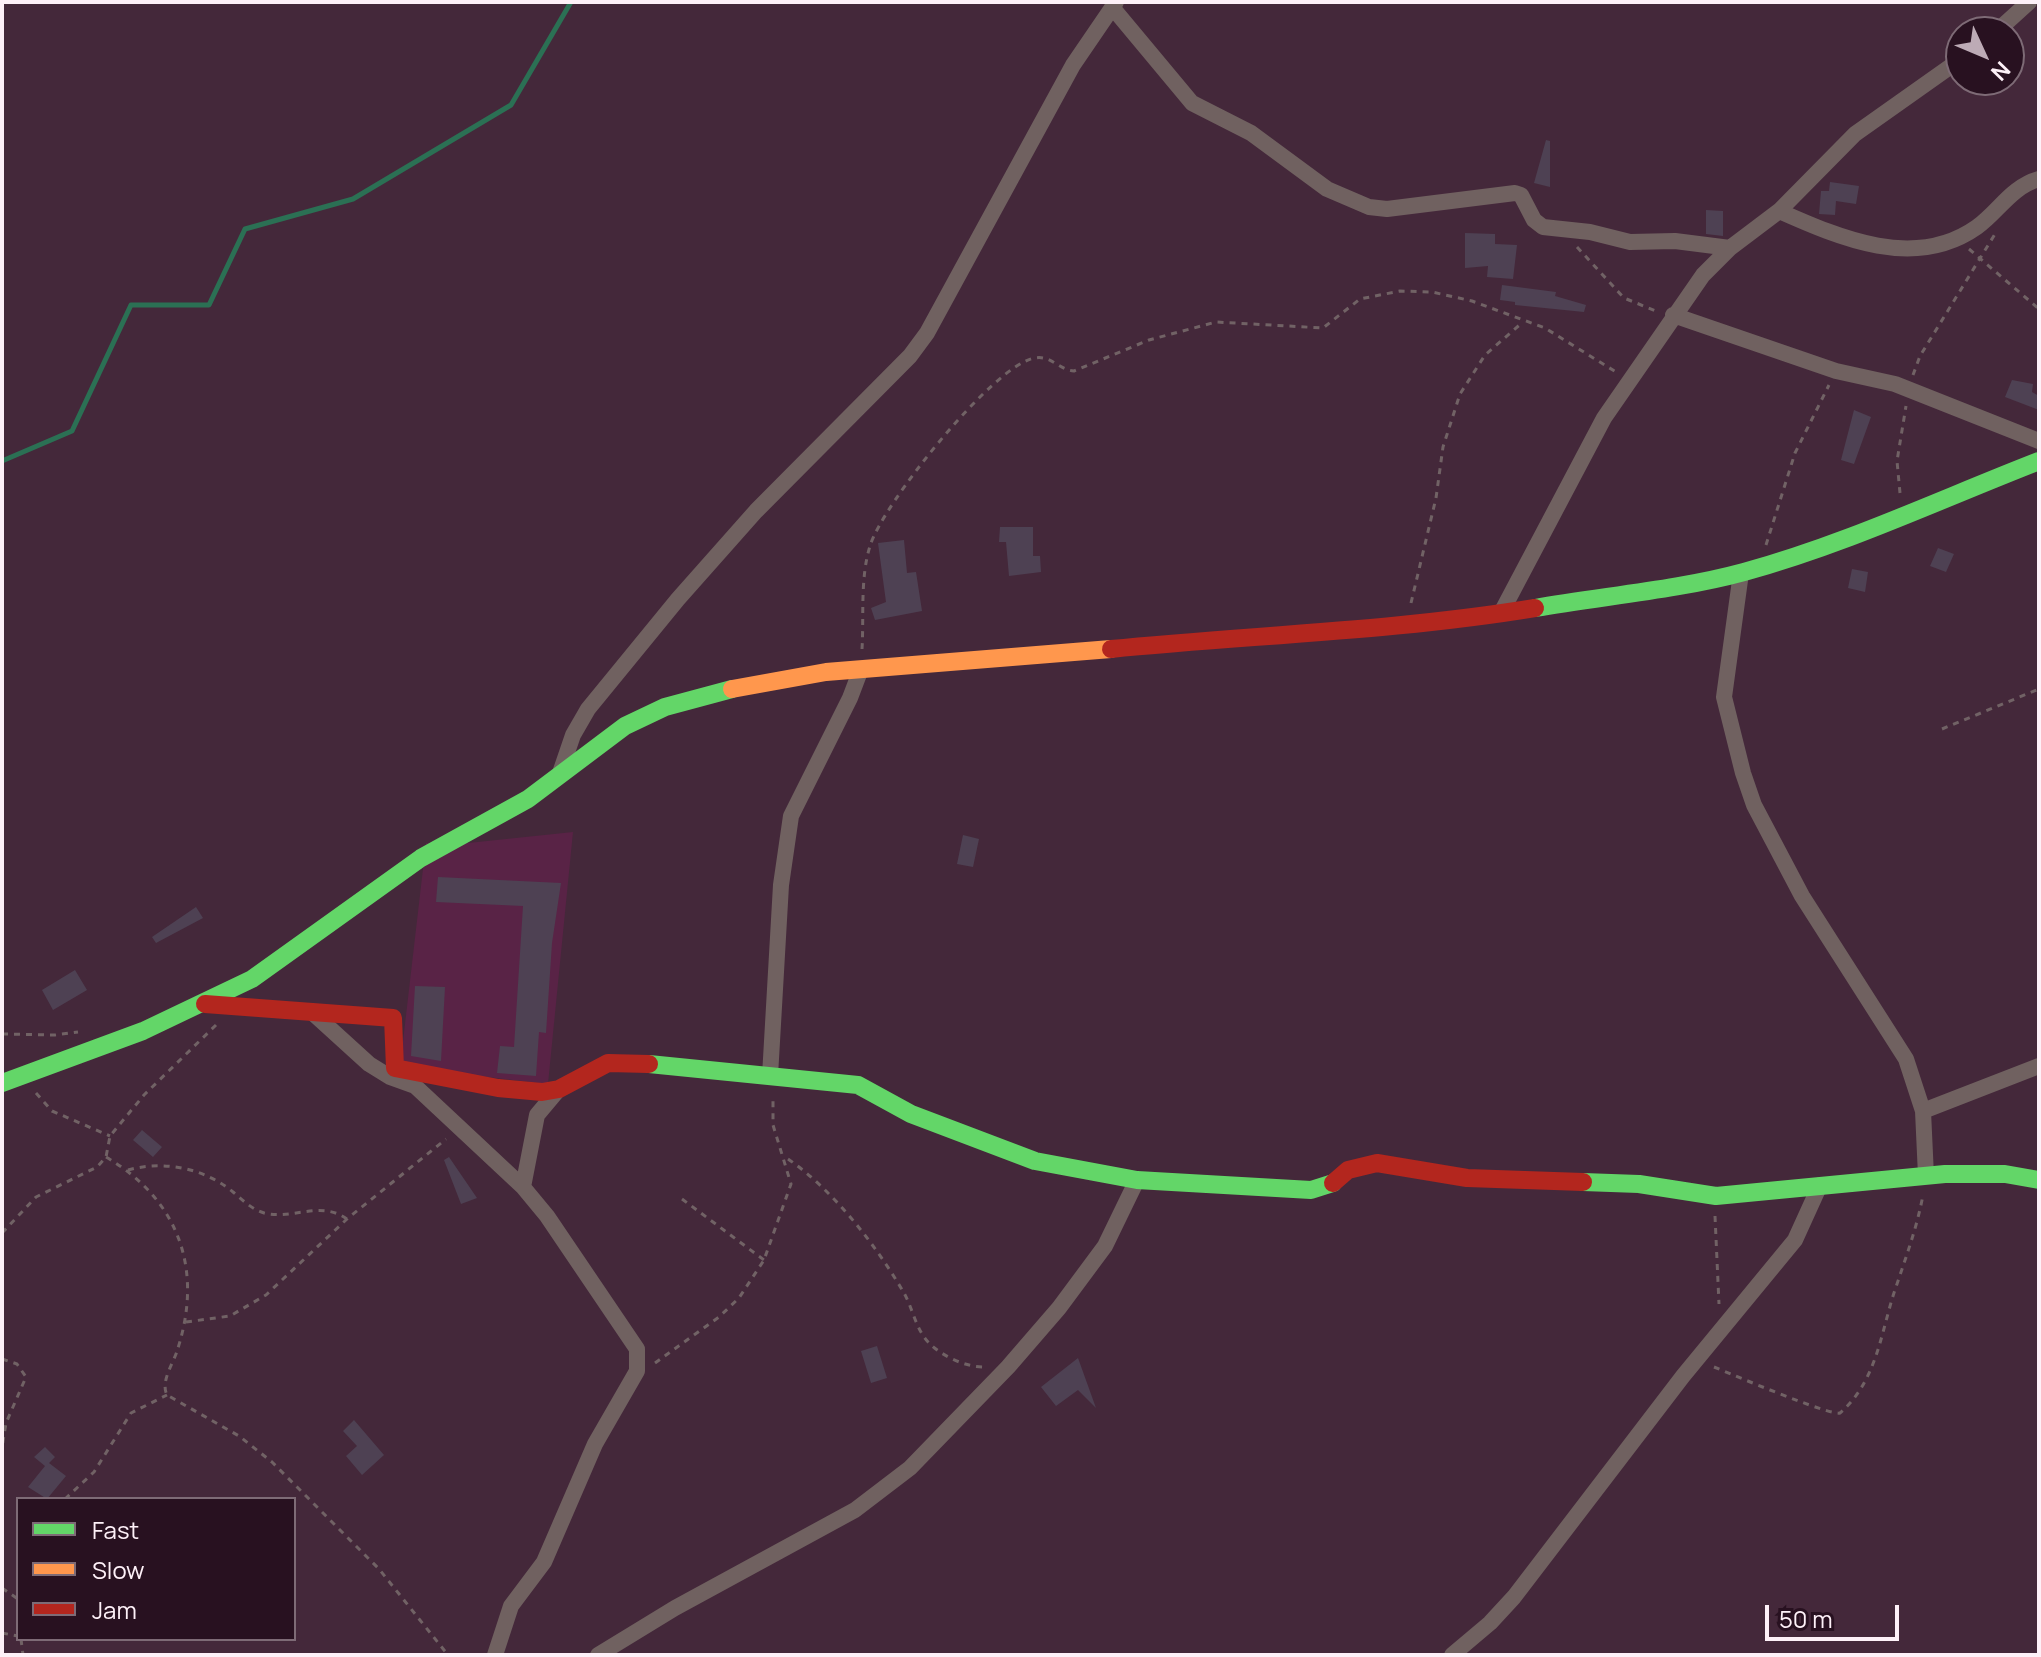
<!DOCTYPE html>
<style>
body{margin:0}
#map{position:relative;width:2041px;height:1657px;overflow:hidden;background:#44283a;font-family:Manrope,sans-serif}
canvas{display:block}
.frame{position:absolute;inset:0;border:4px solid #fef1f8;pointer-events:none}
.legend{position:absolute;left:16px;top:1497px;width:280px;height:144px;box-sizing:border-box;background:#281120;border:2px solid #7e6b76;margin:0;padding:10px 14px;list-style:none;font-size:24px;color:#fef1f8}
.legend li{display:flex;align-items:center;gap:16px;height:40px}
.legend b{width:40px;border:2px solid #7e6b76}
.north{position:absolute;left:1945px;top:16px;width:80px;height:80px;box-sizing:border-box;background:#281120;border:2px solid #7e6b76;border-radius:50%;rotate:134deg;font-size:22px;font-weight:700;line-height:32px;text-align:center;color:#fef1f8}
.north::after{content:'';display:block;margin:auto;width:28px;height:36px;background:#bdabb6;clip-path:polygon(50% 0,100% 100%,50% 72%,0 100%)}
.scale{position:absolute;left:1765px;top:1605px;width:134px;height:36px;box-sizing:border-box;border:4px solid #fef1f8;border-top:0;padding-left:10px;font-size:24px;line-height:28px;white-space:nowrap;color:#fef1f8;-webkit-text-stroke:6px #281120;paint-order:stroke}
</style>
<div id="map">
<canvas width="2041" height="1657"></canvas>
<div class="frame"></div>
<ul class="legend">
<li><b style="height:10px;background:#63d668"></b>Fast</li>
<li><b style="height:10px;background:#ff974d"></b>Slow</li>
<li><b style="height:10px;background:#b3261e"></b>Jam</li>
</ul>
<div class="north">N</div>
<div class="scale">50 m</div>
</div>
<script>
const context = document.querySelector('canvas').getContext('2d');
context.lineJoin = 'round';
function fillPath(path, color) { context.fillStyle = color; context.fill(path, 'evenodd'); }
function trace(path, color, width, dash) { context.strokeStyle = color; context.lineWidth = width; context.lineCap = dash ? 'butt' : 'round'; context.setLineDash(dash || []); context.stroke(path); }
const built = new Path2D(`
 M573 832 548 1084 400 1067 426 843 449 845Z`);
const stream = new Path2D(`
 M2 461 72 431 131 305H209L245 229 353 199 511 105 571 2`);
const building = new Path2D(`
 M1546 140 1550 141V187L1534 183Z
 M1830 182 1859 186 1856 204 1836 201 1835 215 1819 214 1821 191H1829Z
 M1706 210 1723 211V236L1706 234Z
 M1465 233 1495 234V244L1517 245 1513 279 1487 277 1488 266 1465 268Z
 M1502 285 1556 292 1555 296 1586 305 1584 312 1515 305V302L1500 300Z
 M2012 380 2033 384 2032 392 2039 396V410L2005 397Z
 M1854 410 1871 417 1854 464 1841 460Z
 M1000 527H1033V556H1040L1041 572 1009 576 1006 542H999Z
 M904 540 907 573 916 572 922 611 875 620 871 608 886 602 878 543Z
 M1938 548 1954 554 1946 572 1930 566Z
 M1852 569 1868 572 1865 592 1848 588Z
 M963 835 979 839 973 867 957 864Z
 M438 877 561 883 552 943 546 1033 539 1032 536 1076 497 1073 500 1046 514 1047 523 906 436 902Z
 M196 907 203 918 156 943 152 937Z
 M75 970 87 990 53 1010 42 990Z
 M415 986 445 987 441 1061 411 1056Z
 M142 1130 162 1147 153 1157 133 1140Z
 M449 1157 477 1198 461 1204 444 1160Z
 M877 1346 887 1378 871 1383 861 1351Z
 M1078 1358 1096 1408 1078 1390 1056 1406 1041 1387Z
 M354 1420 384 1455 362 1475 346 1456 357 1446 343 1431Z
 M45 1447 55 1457 49 1463 66 1476 47 1499 28 1487 45 1466 34 1457Z`);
const path = new Path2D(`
 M1577 247 1624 298 1656 311
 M1969 249 2039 309
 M1913 375 1920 356 1995 234
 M1900 493 1897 461 1906 406
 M1766 545 1795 453 1829 385
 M1411 603 1436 498 1443 447 1460 394 1485 355 1523 322
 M862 649C864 616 860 578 870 546 882 505 994 364 1035 358 1051 355 1059 370 1074 371L1149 340 1216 322 1323 328 1360 299 1400 291 1432 292 1472 301 1545 328 1616 372
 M1942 729 2039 689
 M2 1034 55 1035 78 1032
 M36 1093 52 1111 110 1136
 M106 1157C179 1200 203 1269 178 1348 174 1363 160 1381 167 1395L239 1436 272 1462 379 1569 448 1655
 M788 1159C833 1190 876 1245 904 1293 913 1309 916 1330 929 1343 942 1356 965 1367 984 1367
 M128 1170C164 1160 204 1168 233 1192 244 1201 254 1212 269 1214 296 1218 322 1201 347 1219
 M682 1199 764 1260
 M1715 1216 1719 1304
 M2 1233 36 1197 97 1167 106 1157 110 1136 144 1095 216 1025
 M186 1322 230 1316 266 1295 347 1219 446 1139
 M2 1359 17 1364 26 1377 6 1423 2 1448
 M655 1363 719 1317 739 1298 764 1260 791 1184 773 1125V1096
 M1714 1367C1731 1374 1830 1416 1840 1413 1879 1379 1881 1328 1897 1284 1907 1254 1917 1227 1923 1195
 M2 1457V1469
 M65 1499 94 1472 131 1413 167 1395
 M2 1588 18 1599
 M2 1633 18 1636
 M21 1639 23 1655`);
const street = new Path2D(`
 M1112 7 1192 103 1251 133 1327 189 1369 207 1387 209 1515 193 1521 195 1534 220 1543 227 1590 232 1630 242 1675 241 1730 248
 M1996 32 2029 2
 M1779 211C1840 238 1915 271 1977 227 1999 211 2011 187 2039 179
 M1673 315 1836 371 1895 384 2039 441
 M1741 573 1724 697 1743 773 1754 805 1802 896 1906 1059 1923 1111 1926 1176
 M1501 613 1604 418 1703 275 1730 248 1779 211 1855 134 1961 59
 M560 773 573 735 588 709 678 599 756 511 910 356 927 333 1073 65 1116 2
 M314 1014 369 1064 390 1077 415 1086 523 1187 547 1216 637 1349V1371L595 1444 544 1562 511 1606 495 1655
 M770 1076 781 885 791 816 850 698 861 669
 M1923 1111 2039 1066
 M523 1187 537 1115 558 1090
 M598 1655 675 1608 855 1510 910 1468 1008 1367 1059 1308 1105 1246 1137 1180
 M1452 1655 1490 1623 1514 1597 1683 1376 1795 1240 1820 1185`);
const fast = new Path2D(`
 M1535 608C1603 596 1678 590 1744 572 1846 544 1941 499 2039 461
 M649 1064 858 1085 911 1114 1035 1161 1137 1180 1311 1190 1333 1183
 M2 1083 143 1031 252 979 421 858 528 799 625 726 665 707 732 689
 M1583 1182 1639 1184 1716 1196 1945 1174H2005L2039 1180`);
const slow = new Path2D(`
 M732 689 826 672 1111 649`);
const jam = new Path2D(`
 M1111 649C1252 635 1395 631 1535 608
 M205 1004 393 1018 395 1068 498 1088 542 1092 559 1089 608 1063 649 1064
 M1333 1183 1348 1170 1377 1163 1467 1178 1583 1182`);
fillPath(built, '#592346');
trace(stream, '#2b7054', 5);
fillPath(building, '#4e4153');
trace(path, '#716265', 3, [6, 6]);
trace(street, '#706160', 16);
trace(fast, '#63d668', 18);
trace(slow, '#ff974d', 18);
trace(jam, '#b3261e', 18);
</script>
